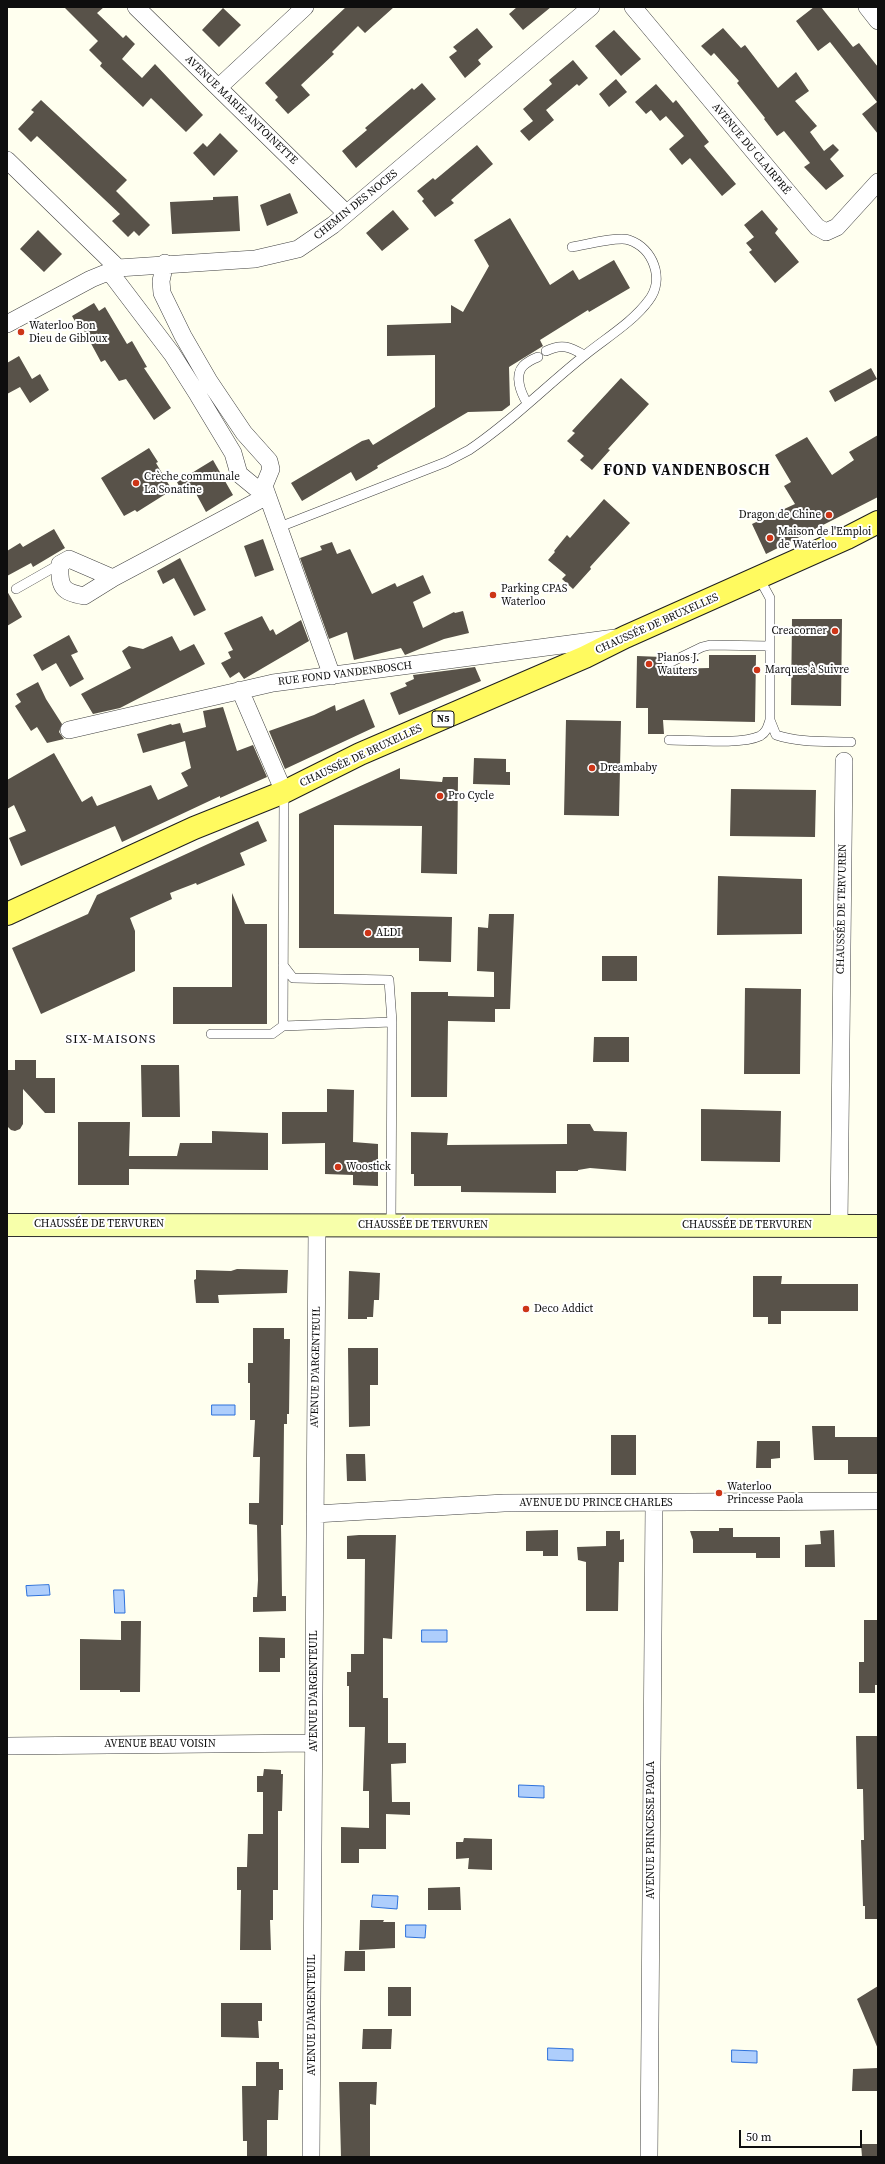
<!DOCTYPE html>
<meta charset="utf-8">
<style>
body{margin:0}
#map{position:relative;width:885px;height:2164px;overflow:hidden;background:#ffffef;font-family:"Source Serif 4",serif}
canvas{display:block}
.frame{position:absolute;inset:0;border:8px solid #0e0e0e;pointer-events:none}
.scale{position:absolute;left:739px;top:2130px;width:123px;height:18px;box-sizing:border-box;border:2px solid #0e0e0e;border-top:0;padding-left:5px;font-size:12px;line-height:14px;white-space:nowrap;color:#0e0e0e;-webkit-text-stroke:3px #fff;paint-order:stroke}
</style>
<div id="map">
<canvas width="885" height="2164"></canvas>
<div class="frame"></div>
<div class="scale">50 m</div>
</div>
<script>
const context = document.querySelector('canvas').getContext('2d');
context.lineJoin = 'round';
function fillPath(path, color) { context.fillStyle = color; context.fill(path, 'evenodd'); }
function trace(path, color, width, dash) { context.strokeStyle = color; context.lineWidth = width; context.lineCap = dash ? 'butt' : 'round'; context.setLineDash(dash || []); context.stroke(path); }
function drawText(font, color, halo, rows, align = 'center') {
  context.font = font + ' "Source Serif 4",serif'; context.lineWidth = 4; context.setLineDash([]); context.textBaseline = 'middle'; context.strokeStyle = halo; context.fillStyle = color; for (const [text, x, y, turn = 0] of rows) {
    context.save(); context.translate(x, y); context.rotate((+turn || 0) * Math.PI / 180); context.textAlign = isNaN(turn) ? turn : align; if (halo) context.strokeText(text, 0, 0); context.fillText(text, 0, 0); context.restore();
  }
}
const water = new Path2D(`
 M212 1405H235V1415H212Z
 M49 1585 50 1595 27 1596 26 1586Z
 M114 1590H124L125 1613H115Z
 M422 1630H447V1642H422Z
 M519 1785 544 1786V1798L519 1797Z
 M373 1895 398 1896 397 1909 372 1907Z
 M406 1925H426L425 1938 406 1937Z
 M548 2048 573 2049V2061L548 2060Z
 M732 2050 757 2051V2063L732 2062Z`);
const building = new Path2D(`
 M64 7H104L97 13 123 38 126 35 135 44 122 59 142 78 155 64 203 115 186 132 151 98 143 107 100 66 102 63 89 50 98 41Z
 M346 7H394L365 33 358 26 332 52 334 54 301 85 310 95 288 114 275 100 278 97 265 83Z
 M517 7H551L523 30 509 14Z
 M814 7H821L853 47 859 43 878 67V134L862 114 877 102 830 42 818 51 796 21Z
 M223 8 241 25 219 47 202 30Z
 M477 28 493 47 478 60 481 64 465 78 449 57 457 51 453 47Z
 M723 28 741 48 745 45 778 88 796 72 809 91 795 101 817 126 810 132 824 151 833 144 839 150 830 159 844 176 826 190 804 167 810 163 784 131 777 136 764 119 765 118 737 83 739 81 714 53 711 56 701 46Z
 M614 30 641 59 621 76 595 46Z
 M573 60 588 78 579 86 577 84 546 110 554 120 529 141 520 131 533 121 523 109 552 84 549 80Z
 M616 79 627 92 609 107 599 94Z
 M422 83 436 99 356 168 342 151 367 130 365 128 412 88 414 90Z
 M656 84 673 103 676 100 709 142 704 146 736 184 722 196 690 158 682 165 669 149 684 136 666 116 660 121 651 110 646 114 635 102Z
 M41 100 127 180 116 191 150 225 139 236 134 231 128 237 112 221 120 214 37 136 31 142 18 129 34 112 31 110Z
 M220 133 238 151 214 176 193 153 203 143 207 147Z
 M477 145 493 164 451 200 454 203 435 217 422 201 424 199 417 191 433 178 435 180Z
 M290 193 298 213 267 226 260 205Z
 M238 196 240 231 172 234 170 202 213 200V197Z
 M393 210 409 229 382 251 366 233Z
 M762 210 778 229 775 233 799 262 775 283 749 252 752 250 746 243 754 237 744 225Z
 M510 218 550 285 573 270 579 280 614 260 630 288 589 312 588 310 540 340 543 346 509 367 510 405 502 411 468 412 377 466 378 468 356 481 351 472 302 501 291 483 362 441 369 439 373 445 435 407V355L387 356V325L451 323V305L463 312 489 266 474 240Z
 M38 230 62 254 44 272 20 249Z
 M94 303 99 311 105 307 127 344 132 341 147 367 144 368 171 408 154 420 126 379 119 381 105 360 101 362 81 325 78 327 72 316Z
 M19 356 32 379 40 374 49 390 30 403 20 387 7 394V363Z
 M871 368 877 379 835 402 829 391Z
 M621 378 649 404 608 449 610 450 592 470 580 460 584 456 567 441 575 433 572 431Z
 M878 435V497L766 554 752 524 795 504 784 486 791 482 775 455 807 437 832 475 854 460 849 452Z
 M149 448 158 462 156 463 172 490 137 512 135 510 124 516 101 478Z
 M213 460 233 495 206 512 193 488 183 494 177 482Z
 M604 499 630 523 590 567 591 569 573 589 562 579 566 575 548 560 555 552 554 551 567 535 570 538Z
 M54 529 65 548 33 567 31 563 7 576V551L20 543 23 547Z
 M263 539 274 570 255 577 244 546Z
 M332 542 337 554 350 549 372 594 395 583 397 587 423 575 431 593 413 602 423 628 454 612 455 613 463 611 469 633 444 639 405 655 401 648 354 660 347 632 329 639 300 558 322 550 320 546Z
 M180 558 206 610 194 616 174 578 163 584 157 571Z
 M7 591 22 617 7 626Z
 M262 616 270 631 273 629 276 635 301 620 309 641 244 679 239 672 230 678 221 663 231 658 228 652 233 650 224 633Z
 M792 619H842L841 706 791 705Z
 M69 635 78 652 71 655 84 679 70 687 56 663 42 671 33 655Z
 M172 636 180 651 194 644 205 664 120 708 93 714 81 694 131 668 122 651 129 646 143 649Z
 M709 655H756L755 722 663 720 664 734H648V708H636L637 656 662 657V669H669L709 668Z
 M475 667 481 681 399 715 390 693 407 686 405 683 414 679 413 675Z
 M38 682 46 699 62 724 59 732 64 739 47 743 37 727 31 731 15 706 21 702 16 694Z
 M364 699 375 727 285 769 269 731 314 715 335 705 336 711Z
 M223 707 237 751 253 745 267 777 220 798V796L122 842 115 826 21 866 9 838 26 831 14 805 7 809V780L54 753 82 802 92 796 97 806 151 785 158 800 188 786 181 773 191 768 185 741 143 753 137 734 171 724 172 725 180 723 183 733 206 727 203 711Z
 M566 720 621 721 619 816 564 815Z
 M474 758 506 759V772H510V785L473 784Z
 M400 768V779L442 782 443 777H458L457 874 421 873 422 826 334 825V914L452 917 451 962 419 961V948H299V814Z
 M731 789 816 790 815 837 730 836Z
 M258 821 267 841 240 853 245 865 197 885 196 883 170 893 172 899 130 918 135 931V971L41 1014 12 948 88 914 97 895Z
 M718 876 802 879V934L717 935Z
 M232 893 245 924H267V1024H173V987H232Z
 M489 914H514L510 1009H495V1022L448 1021 447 1097H411V992H448V996L494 997V972L477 971 478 927 488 928Z
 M602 956H637V981H602Z
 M745 988 801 989 800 1074H744Z
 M594 1037H629V1062H593Z
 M15 1060H36V1078H55V1113H45L23 1089V1124L20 1129 15 1131 11 1130 7 1126V1070H15Z
 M141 1065H179L180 1117H142Z
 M327 1089 354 1090 353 1142 378 1144V1186L353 1185V1175L325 1174V1143L282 1144V1112H327Z
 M701 1109 781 1111 780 1162 701 1161Z
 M78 1122H130L129 1156H177L180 1143H212V1131L268 1133V1170L129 1169V1185H78Z
 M567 1124H590L594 1131 627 1132 626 1171 590 1168 578 1170V1171H556V1193L461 1192V1186H414V1174H411V1132L448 1133 447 1145 567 1144Z
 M237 1269 288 1270 287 1293 218 1295 219 1303H196L194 1280 196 1279V1270L231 1271Z
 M349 1271 380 1273 379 1300H374L373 1317H367V1319H348Z
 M753 1276H782L781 1284H858V1311H781V1324H768V1317H753Z
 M253 1328H284V1339H290L289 1414H287V1424H284L283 1525H281L282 1596H286V1611L253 1612V1597H257L258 1580 257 1525 249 1524V1503H259L260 1457H253L255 1420H250V1383H248V1363H253Z
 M348 1348H378V1385H370V1426L349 1427Z
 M812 1426H835V1437H878V1474H848V1460H814Z
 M611 1435H636V1475H611Z
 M757 1441H780V1458L771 1459V1468H756Z
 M346 1454H365L366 1481H347Z
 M719 1528H733V1537H780V1558H756V1553H693V1540L690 1531H719Z
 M558 1530V1556H543V1551H526V1531Z
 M834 1530 835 1567H805V1545L821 1544 820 1531Z
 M606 1531H620V1540L624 1539V1562H619L618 1611H586V1562L578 1560 577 1547 606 1546Z
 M359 1535H396L392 1639 383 1638V1698H388V1743H406V1763L391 1764 392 1802H410V1815L386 1814V1849H359V1863H341V1827L369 1828V1791H363L365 1727H349V1686H347V1672H351V1654H364L365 1559H347V1536Z
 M864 1620H878V1685H875V1693H859V1662H864Z
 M121 1621H141L140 1692H120V1690H80V1639L121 1640Z
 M259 1637 285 1638V1658H280V1672H259Z
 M856 1736H878V1919H865V1906H863L861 1840H864L863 1789H857Z
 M264 1769 281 1770V1774H283L282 1811H278V1890H273V1920H270L271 1950H240L241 1890H237V1867H247L248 1834H263V1792H257V1776H263Z
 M464 1838 492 1839V1870L468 1869 469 1858 456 1859V1842H463Z
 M460 1887 461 1910H428V1888Z
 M360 1920H384L383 1922H395V1948L359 1950Z
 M345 1951H365V1971H344Z
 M878 1986V2049L857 1999Z
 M388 1987H411V2016H388Z
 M221 2003H262V2021H258L259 2038 221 2037Z
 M363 2029H392L391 2049H362Z
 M256 2062H279V2069H283V2090H279L278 2120H267V2157H247V2141H243L242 2086H256Z
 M878 2068V2091H852L853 2069Z
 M339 2082H377L376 2105 370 2104V2157H341Z
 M861 2144H878V2157H862Z`);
const lane = new Path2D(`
 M546 351C562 343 570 347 584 355
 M527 403C521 393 514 376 523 366 527 362 533 359 538 357
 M277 528 446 462 469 450C511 422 546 386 585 355 606 338 633 322 649 300 665 279 653 248 629 240 619 236 584 245 572 247
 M759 578 770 598V720L776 735C800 743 825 741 851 742
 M16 589 60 564
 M669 663 702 647 710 645 770 646
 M669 740C692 740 741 745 760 736 767 732 768 726 770 720
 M283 965 293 978 389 980 392 1022 283 1026 284 792
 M211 1034H272L283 1026
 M391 1225 392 1022`);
const street = new Path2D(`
 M136 7 346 213
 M633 7 817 227 826 232 837 227 878 182
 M867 7 878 21
 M219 87 305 7
 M7 160 118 268
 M109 271 172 354 198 395 233 453 239 474 256 488 264 486 271 469 269 461 244 433 209 381 183 336 162 293 161 281 165 263
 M7 324 91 279 118 268 255 259 298 249 333 225 591 7
 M264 486 332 676
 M113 578 69 559 60 564C59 587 62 592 84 596L113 578 267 496
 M240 690 284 792
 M69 730 273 683 615 638
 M839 1225 844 761
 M315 1514 504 1503 878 1501
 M7 1746 313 1743
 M311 2157 317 1225
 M649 2157 654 1503`);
const secondary = new Path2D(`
 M7 1225 878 1226`);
const primary = new Path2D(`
 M7 914 194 828 284 792 360 754 585 657 625 637 847 538 878 522`);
const markers = [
 [21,332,4,"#cd3517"],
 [136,483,4,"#cd3517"],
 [829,515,4,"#cd3517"],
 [770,538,4,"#cd3517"],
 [493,595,4,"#cd3517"],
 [835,631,4,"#cd3517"],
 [649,664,4,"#cd3517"],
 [757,670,4,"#cd3517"],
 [592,768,4,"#cd3517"],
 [440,796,4,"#cd3517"],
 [368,933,4,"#cd3517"],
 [338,1167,4,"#cd3517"],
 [526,1309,4,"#cd3517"],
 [719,1493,4,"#cd3517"]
];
const shields = [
 [443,719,22]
];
const shieldNames = [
 ["N5",443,719]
];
const streetNames = [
 ["AVENUE MARIE-ANTOINETTE",241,110,44],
 ["AVENUE DU CLAIRPRÉ",751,149,50],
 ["CHEMIN DES NOCES",356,205,-39],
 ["CHAUSSÉE DE BRUXELLES",657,624,-24],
 ["RUE FOND VANDENBOSCH",345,674,-7],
 ["CHAUSSÉE DE BRUXELLES",361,756,-25],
 ["CHAUSSÉE DE TERVUREN",842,909,-89],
 ["CHAUSSÉE DE TERVUREN",99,1224],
 ["CHAUSSÉE DE TERVUREN",423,1225],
 ["CHAUSSÉE DE TERVUREN",747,1225],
 ["AVENUE D'ARGENTEUIL",316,1367,-89],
 ["AVENUE DU PRINCE CHARLES",596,1503],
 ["AVENUE D'ARGENTEUIL",314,1691,-90],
 ["AVENUE BEAU VOISIN",160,1744],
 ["AVENUE PRINCESSE PAOLA",651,1830,-90],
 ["AVENUE D'ARGENTEUIL",312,2015,-90]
];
const poiNames = [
 ["Waterloo Bon",29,326],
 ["Dieu de Gibloux",29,339],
 ["Crèche communale",144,477],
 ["La Sonatine",144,490],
 ["Dragon de Chine",821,515,"right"],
 ["Maison de l'Emploi",778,532],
 ["de Waterloo",778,545],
 ["Parking CPAS",501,589],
 ["Waterloo",501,602],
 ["Creacorner",827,631,"right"],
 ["Pianos J.",657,658],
 ["Wauters",657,671],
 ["Marques à Suivre",765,670],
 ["Dreambaby",600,768],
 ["Pro Cycle",448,796],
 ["ALDI",376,933],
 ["Woostick",346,1167],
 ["Deco Addict",534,1309],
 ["Waterloo",727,1487],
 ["Princesse Paola",727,1500]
];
const quarterNames = [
 ["SIX-MAISONS",111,1040]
];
const districtNames = [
 ["FOND VANDENBOSCH",687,471]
];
fillPath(water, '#aecefc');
trace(water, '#2d71db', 1);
fillPath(building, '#585249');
trace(lane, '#414141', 10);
trace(street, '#414141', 18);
trace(secondary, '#303030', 24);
trace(primary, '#1f1f1f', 24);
trace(lane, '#fff', 9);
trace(street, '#fff', 17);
trace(secondary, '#f7ffaa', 22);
trace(primary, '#fffa5f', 22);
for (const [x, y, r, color] of markers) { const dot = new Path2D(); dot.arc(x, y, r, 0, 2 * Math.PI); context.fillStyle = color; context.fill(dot); trace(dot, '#fff', 1.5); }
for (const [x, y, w] of shields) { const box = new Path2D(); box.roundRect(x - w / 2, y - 8, w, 16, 3); context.fillStyle = '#fff'; context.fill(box); trace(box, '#0e0e0e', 1); }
drawText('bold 10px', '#0e0e0e', null, shieldNames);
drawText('11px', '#0e0e0e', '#fff', streetNames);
drawText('11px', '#0e0e0e', '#fff', poiNames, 'left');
context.letterSpacing = '1px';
drawText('13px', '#0e0e0e', '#fff', quarterNames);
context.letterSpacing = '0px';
context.letterSpacing = '1px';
drawText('bold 15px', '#0e0e0e', '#fff', districtNames);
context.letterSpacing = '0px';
</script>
